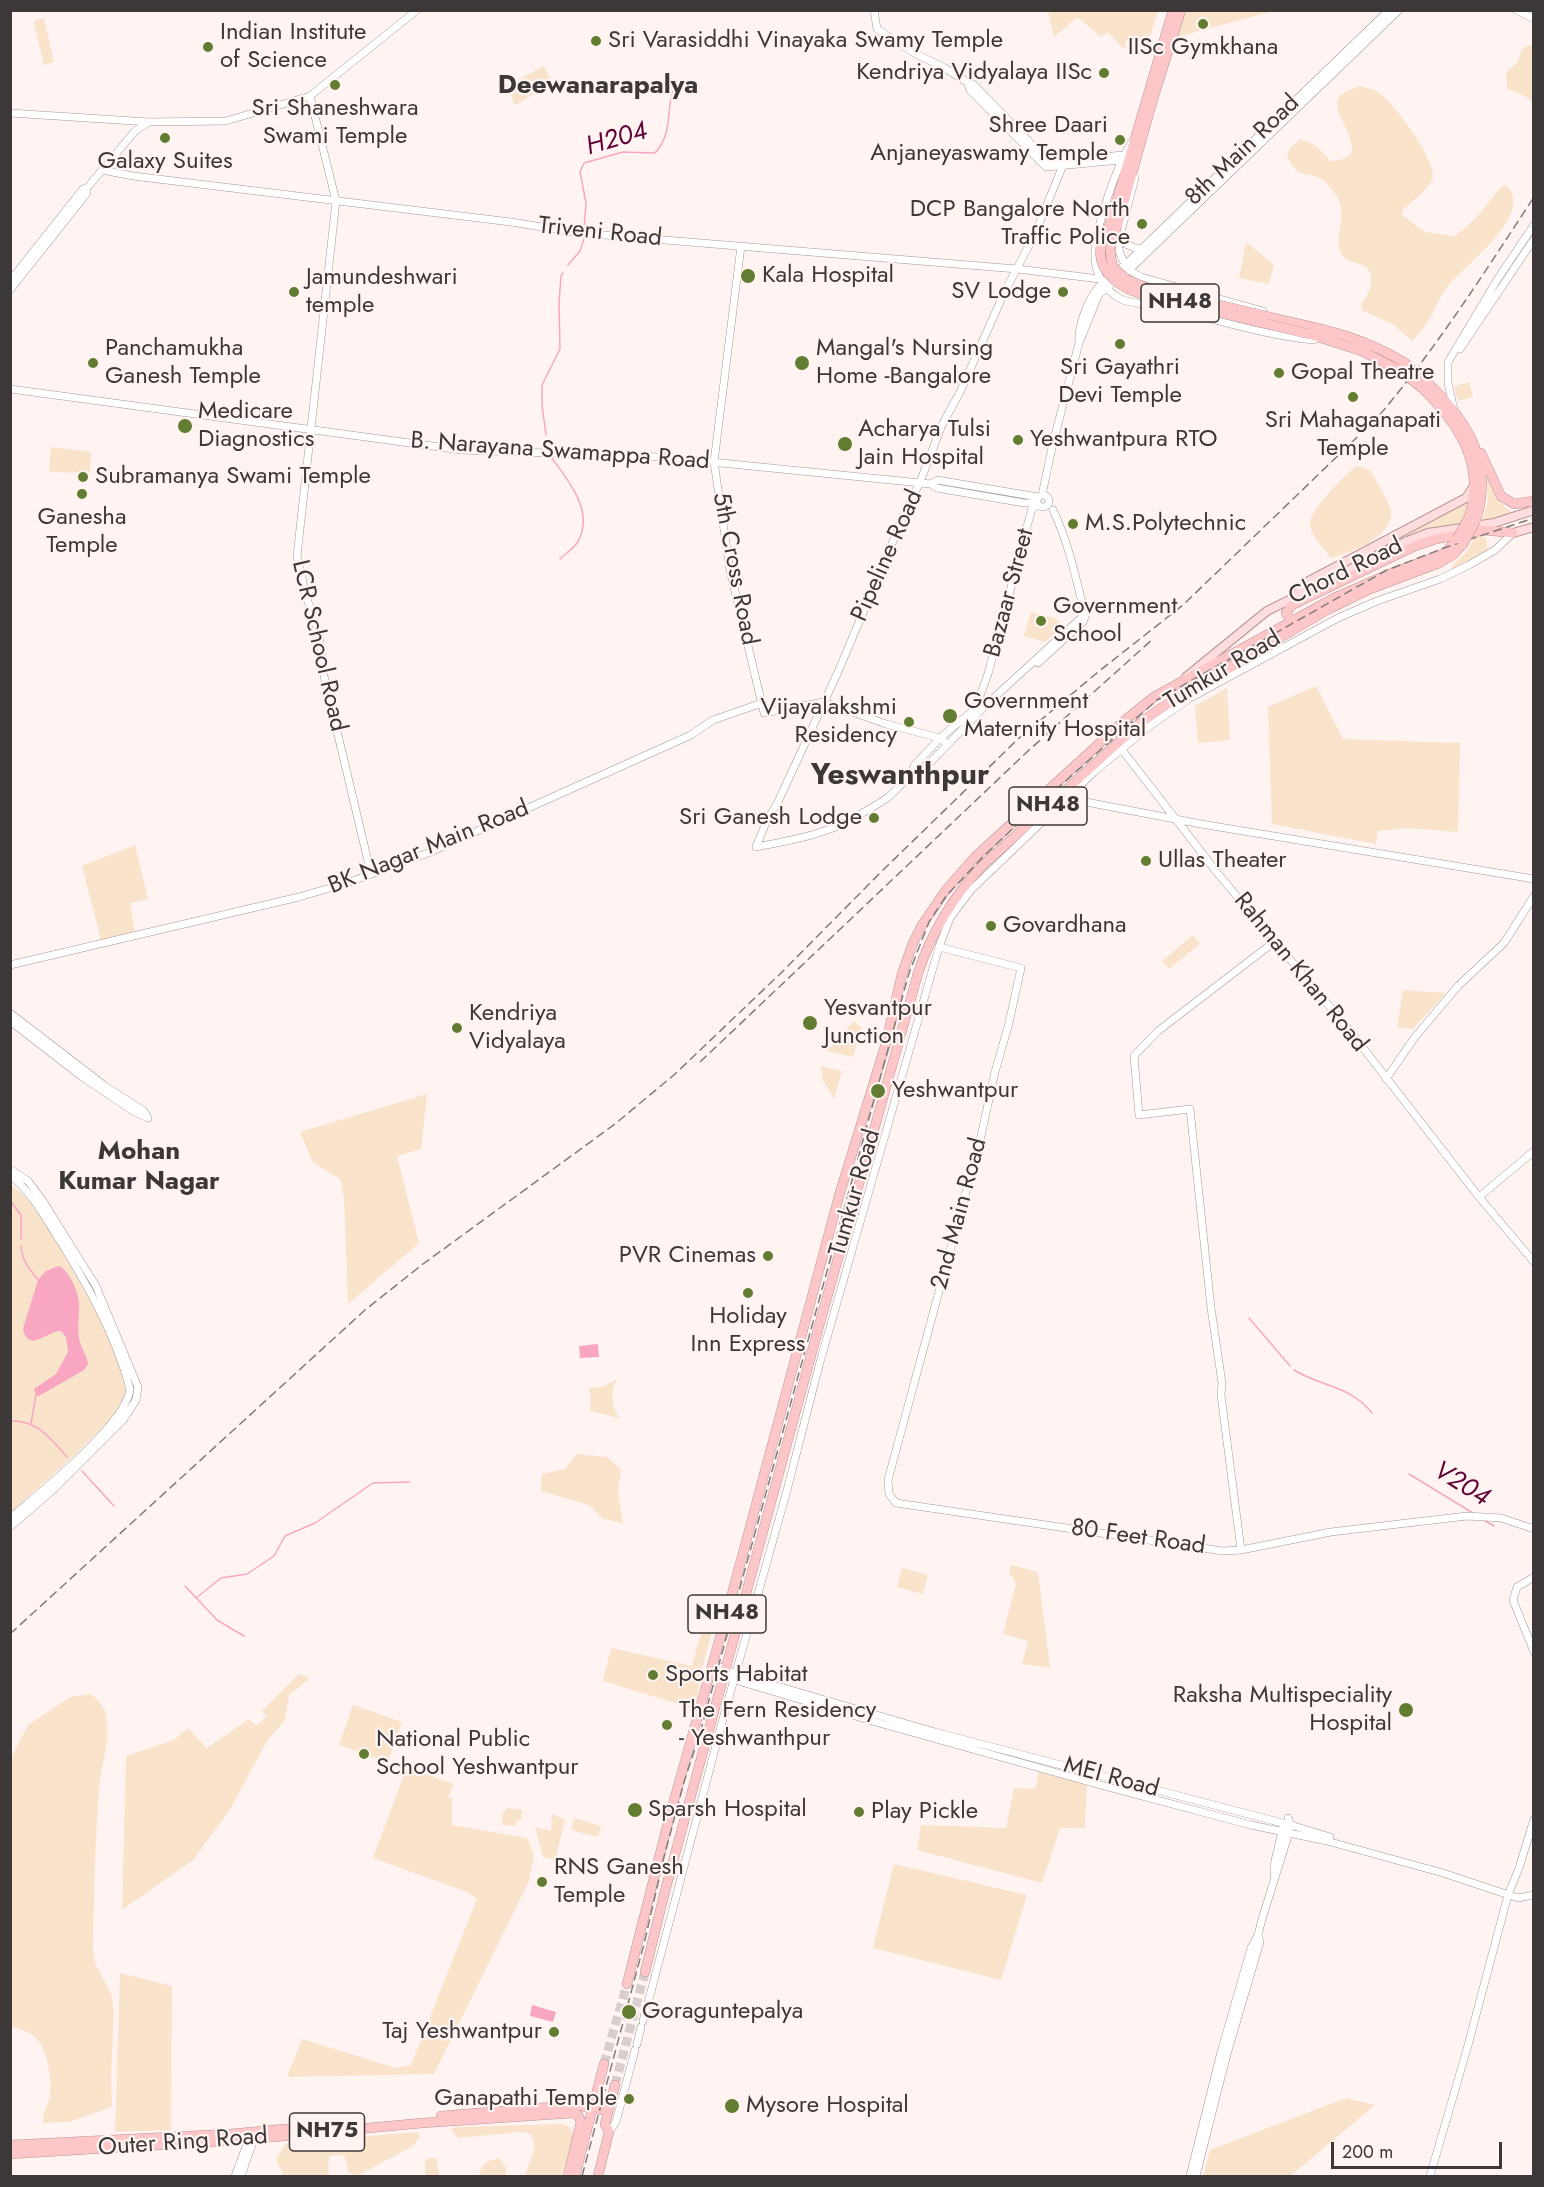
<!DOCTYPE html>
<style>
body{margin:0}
#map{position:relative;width:1544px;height:2187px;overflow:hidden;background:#fff4f2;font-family:Jost,sans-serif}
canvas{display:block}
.frame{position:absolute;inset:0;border:12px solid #3c3837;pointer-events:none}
.scale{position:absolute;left:1331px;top:2142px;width:171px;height:27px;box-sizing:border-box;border:3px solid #3c3837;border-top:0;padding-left:8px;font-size:18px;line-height:21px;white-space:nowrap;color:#3c3837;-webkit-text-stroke:4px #fff4f2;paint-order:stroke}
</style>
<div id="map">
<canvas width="1544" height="2187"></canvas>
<div class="frame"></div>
<div class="scale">200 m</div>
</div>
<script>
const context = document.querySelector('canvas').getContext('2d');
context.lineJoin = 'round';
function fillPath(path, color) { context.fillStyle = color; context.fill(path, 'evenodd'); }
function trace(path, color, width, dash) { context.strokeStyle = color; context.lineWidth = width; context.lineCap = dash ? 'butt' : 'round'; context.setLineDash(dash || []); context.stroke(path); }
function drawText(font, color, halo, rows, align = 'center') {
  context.font = font + ' Jost,sans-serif'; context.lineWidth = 4.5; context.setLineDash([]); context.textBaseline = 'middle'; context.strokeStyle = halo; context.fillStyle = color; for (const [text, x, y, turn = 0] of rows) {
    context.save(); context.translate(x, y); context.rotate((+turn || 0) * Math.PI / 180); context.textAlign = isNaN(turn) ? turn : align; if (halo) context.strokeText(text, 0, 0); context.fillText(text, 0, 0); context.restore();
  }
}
const green = new Path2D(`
 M1048 11V10L1158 11 1147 46 1126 40 1125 50 1108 32 1101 37 1077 17 1054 37Z
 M1184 11H1274L1176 37Z
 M37 19H44L54 62 44 65 34 23Z
 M1530 45 1533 46V103L1527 97 1507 89 1506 73 1518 62 1522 49Z
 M544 66 553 84 515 105 506 86Z
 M1360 86C1366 88 1373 89 1378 92 1393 101 1435 159 1433 177 1432 187 1409 204 1402 211V215L1425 232 1455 236 1476 218 1501 187 1506 185C1537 213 1463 267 1447 287 1439 297 1434 312 1427 323 1423 330 1417 335 1412 341L1394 325 1362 310 1361 303C1367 297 1370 291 1371 283 1374 258 1348 268 1341 253 1334 238 1347 218 1338 198 1335 193 1327 183 1323 180 1305 169 1298 182 1287 155L1290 148 1300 139 1315 145 1331 161C1380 159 1327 114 1339 97 1344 91 1354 89 1360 86Z
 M1246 242 1274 265 1269 284 1239 278Z
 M1469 382 1473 397 1458 401 1454 386Z
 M51 447 91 452 90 473 49 472Z
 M1356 466C1371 467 1372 473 1379 486 1383 494 1389 502 1391 512 1394 536 1350 553 1331 558 1324 549 1313 538 1310 526 1307 511 1345 476 1356 466Z
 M1487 477H1489C1493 494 1501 507 1517 515L1482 522 1488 501Z
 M1469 499 1468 508 1461 527 1408 539 1405 533Z
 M1477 534 1486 538 1488 550 1453 571 1452 566 1467 551Z
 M1031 612 1055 618 1064 626 1045 642 1024 636Z
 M1316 686 1343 739 1460 743 1458 832 1407 828 1378 831 1376 844 1272 824 1268 707Z
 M1227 688 1230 740 1198 743 1195 706Z
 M135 845 148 899 130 903 135 931 101 940 82 866Z
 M1193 935 1200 944 1169 969 1162 961Z
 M1403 990 1446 993 1413 1029 1397 1027Z
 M854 1021 862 1028 853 1057 827 1051Z
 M821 1066 842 1071 834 1099 823 1081Z
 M427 1094 421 1149 397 1156 419 1243 348 1304 344 1198 340 1179 313 1163 300 1132Z
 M11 1185C16 1189 23 1194 28 1200 49 1224 134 1368 126 1395 120 1420 34 1490 11 1512Z
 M617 1379C610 1393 611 1406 619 1418L590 1411 591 1398 589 1388 602 1387Z
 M577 1454 607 1457 621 1470 618 1492 623 1524 602 1518 589 1505 541 1491 542 1474 565 1469Z
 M1011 1565 1038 1572 1050 1668 1022 1664 1028 1641 1003 1634 1016 1584 1012 1576 1009 1575Z
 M902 1568 928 1575 923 1594 897 1587Z
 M705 1619 713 1628 702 1669 695 1709 603 1681 611 1648 692 1666Z
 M299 1674 310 1678 289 1695 285 1720 267 1741 229 1811 193 1860 122 1910 126 1756 174 1740 188 1728 207 1748 249 1719 256 1726 267 1716 262 1711Z
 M91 1694C98 1700 105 1707 106 1716 111 1741 101 1765 99 1789 95 1843 94 1896 93 1950L95 1963 111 1994 114 2012 111 2078 112 2107 69 2122 43 2123C42 2113 48 2106 50 2096 52 2081 48 2049 36 2038 30 2032 18 2028 11 2026V1758L28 1725 70 1697Z
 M353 1705 402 1722 388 1762 339 1745Z
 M407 1767 453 1784 448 1798H452V1825L527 1838 534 1855 529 1881 434 2074 287 2077 302 2039 396 2068 411 2065 477 1899 467 1892 373 1858Z
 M1039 1771 1087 1783 1085 1828H1060L1042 1883 917 1850 921 1825 1006 1828 1014 1788 1035 1789Z
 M507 1808 522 1810 521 1820H517L516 1826 502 1825 503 1813Z
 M552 1814 565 1820 555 1860 543 1857 535 1827 551 1831Z
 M574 1818 601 1826 598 1837 571 1830Z
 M894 1864 1027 1895 1001 1980 873 1948Z
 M120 1973 172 1986 171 2130 115 2132Z
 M1346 2098 1375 2105 1290 2176H1203L1210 2150Z
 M563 2124 571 2128 573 2136 562 2176H525L535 2146 531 2134 520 2132 458 2138 451 2130 454 2127Z
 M417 2132 420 2136 413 2146 359 2175 349 2173 344 2155 330 2156 328 2164 329 2176H284L276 2159 286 2143Z
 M428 2158H436L439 2176H425V2162Z
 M499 2158 506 2168V2176H479C482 2163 487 2161 499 2158Z`);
const water = new Path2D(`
 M59 1266C65 1269 67 1273 71 1279 85 1305 76 1313 79 1338 80 1347 87 1355 88 1364L84 1370 39 1396 36 1395 34 1389 56 1374 68 1352 66 1337 61 1331C48 1330 29 1354 23 1329L38 1280 46 1271Z
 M598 1344 599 1357 580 1358 579 1346Z
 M532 2005 556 2012 553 2022 530 2016Z`);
const stream = new Path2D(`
 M584 229 586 203 580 172 584 163 623 152 655 153C675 131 664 108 675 87
 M568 265 580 251 584 239
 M546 435 542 405V385L560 349 559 303 561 276 563 273
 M551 457C568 480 596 513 577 543 573 549 565 554 560 559
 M10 1201 21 1215V1239
 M21 1246C22 1261 29 1269 39 1281
 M1249 1318 1290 1366
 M1294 1370C1321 1387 1350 1385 1372 1413
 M10 1421C38 1420 50 1438 67 1457
 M31 1423 36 1395
 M82 1471 114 1506
 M1409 1474 1473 1513
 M1484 1520 1494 1526
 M185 1586 217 1620 244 1636
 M196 1598 221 1578 247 1574 274 1556 285 1536 315 1523 373 1483 409 1482`);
const highwayTunnel = new Path2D(`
 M604 2064 627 1984
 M615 2085 645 1972`);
const secondary = new Path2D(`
 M874 10 877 29 916 54 943 67 967 82 973 84 1049 162 1123 155
 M1516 10 1534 19
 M967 82 970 90 1046 167 1121 160
 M310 96 336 201 297 556 306 596 319 634 324 676 371 874
 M10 113 149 122 226 121 310 96 417 10
 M1132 142C1117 164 1093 233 1095 259 1096 275 1106 292 1121 299 1131 304 1142 303 1153 305 1173 309 1195 315 1215 320 1233 325 1304 343 1318 339
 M102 170 133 176 511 222 580 233 1017 269 1100 279
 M1135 178 1118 243C1120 259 1126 270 1141 277L1263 311
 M1122 231 1126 244 1135 248H1142
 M741 246 714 462 730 570 764 713 824 702 886 724 940 738 947 744
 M10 281 83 189 87 188 135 131 149 122
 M10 290 87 193V188
 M1079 343 1099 294 1129 270 1399 10
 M1460 349 1534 239
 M10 389 462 450 661 457 931 484 937 488 1024 503H1037
 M1454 410 1448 383V362L1497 280 1534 225
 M931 484 937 480 1038 497
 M1042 495 1053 443 1079 343C1078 334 1080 328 1082 320 1091 290 1101 283 1125 265L1389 10
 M1037 501a6 6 0 1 1 12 0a6 6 0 1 1-12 0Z
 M1038 663 1083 622 1086 614
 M1119 746 1219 875 1346 1026 1479 1197 1534 1262
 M911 775 914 766 940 738 975 709 988 674 1032 508 1038 505
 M1065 798 1201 824 1534 879
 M756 847 767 820 777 804 838 672 904 515 920 482 942 425 960 392 1005 291 1035 234 1063 165
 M756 847C787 841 823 835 850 820 862 813 876 806 887 798 898 790 905 777 920 773L986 705 1082 617 1084 611C1076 578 1068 541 1053 510
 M939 947 1021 968 1009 1023 995 1072 981 1136 888 1480 889 1494 896 1503 1223 1551 1241 1550 1331 1532 1467 1516 1501 1518 1534 1529
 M10 965 299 897 347 883 428 853 691 735 713 720 762 703
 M10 1013 105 1086 144 1111 148 1118
 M10 1021 81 1076 133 1111 148 1118
 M1386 1079 1415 1037 1458 986 1504 943 1534 896
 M10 1169 28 1181 43 1201 96 1286 138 1387 136 1400 123 1420 53 1490 10 1527
 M10 1175C30 1191 42 1212 55 1233 86 1282 115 1333 130 1389 126 1425 39 1493 10 1518
 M1479 1197 1534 1151
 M1241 1550 1221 1395 1222 1383 1211 1308 1190 1109 1139 1115 1134 1056 1158 1031 1274 942
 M1534 1577 1517 1587 1513 1600 1534 1652
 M713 1664 736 1674 935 1732 1294 1826 1330 1837
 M712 1669 735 1680 872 1721 1104 1786 1251 1825 1327 1841 1443 1873 1518 1898 1534 1895
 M1274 1875V1865L1283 1827
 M648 2003 724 1715 786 1494 820 1362 939 947 950 918 971 890 1094 772 1151 725 1190 698 1338 618 1377 601 1440 579 1469 565 1495 550 1513 533
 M643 2021 646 2009
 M637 2044 641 2027
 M609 2132 616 2122 635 2050
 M235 2176 246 2147 254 2139
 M241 2176 254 2139
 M1190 2176 1221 2052 1251 1948 1258 1935
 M1196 2176 1227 2054 1260 1942 1258 1935 1262 1919 1288 1836 1290 1823 1288 1818
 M1430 2176 1467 2049 1508 1895 1519 1868 1534 1819`);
const primary = new Path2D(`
 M1513 533 1534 527
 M1298 593 1307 582 1466 498 1474 486
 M1186 677 1267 611 1405 542 1428 533 1494 523 1534 510`);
const highway = new Path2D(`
 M1110 224 1173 10
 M1117 227 1153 99 1181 10
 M1266 316C1317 329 1359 334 1405 363
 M1309 334 1362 351 1399 370
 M1428 383C1468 421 1494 463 1476 520
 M1422 388C1459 424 1486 465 1469 517
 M1481 453 1501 496 1514 504 1534 501
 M1291 621 1286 613 1292 605 1415 546 1436 539 1484 530 1513 533
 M645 1972 665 1891 819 1326 918 973C932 931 952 898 982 866L1141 722 1161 708 1327 610 1370 589 1439 563 1453 555 1463 544
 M627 1984 671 1811 725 1620 839 1196 886 1043 902 974 913 943 922 925 946 890 975 857 1124 721 1154 697 1336 597 1384 576 1441 555 1448 550 1457 539
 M441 2116 577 2105 608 2111
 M10 2145 230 2134 340 2124
 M10 2154 241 2140 422 2123 573 2113 578 2115 581 2122 568 2176
 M575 2176 604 2064
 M598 2176 609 2132 605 2124 615 2085`);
const rail = new Path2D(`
 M700 1062 1028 751 1154 638
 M10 1634 365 1310 423 1264 615 1124 675 1074 781 973 880 873 1017 740 1098 672 1183 605 1377 418C1436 349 1484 273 1534 197
 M582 2176 644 1944 664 1857 684 1782 700 1733 909 973 929 922 946 896 985 855 1025 817 1157 700 1387 570 1444 548 1534 518`);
const highwayBridge = new Path2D(`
 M1110 224C1107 230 1104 236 1102 242 1094 268 1117 286 1138 293L1309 334
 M1117 227 1110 249 1111 258 1113 267 1127 280 1148 288 1266 316
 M1405 363 1428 383
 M1399 370 1422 388
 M1457 539 1469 517
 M1463 544 1476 520`);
const markers = [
 [1203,24,6,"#627d31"],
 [596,41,6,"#627d31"],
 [208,47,6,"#627d31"],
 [1104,73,6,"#627d31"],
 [335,85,6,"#627d31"],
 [165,138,6,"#627d31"],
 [1120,140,6,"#627d31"],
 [1142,224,6,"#627d31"],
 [748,276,8,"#627d31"],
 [294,292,6,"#627d31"],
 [1063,292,6,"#627d31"],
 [1120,344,6,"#627d31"],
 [93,363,6,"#627d31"],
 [802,363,8,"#627d31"],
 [1279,373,6,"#627d31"],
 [1353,397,6,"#627d31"],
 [185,426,8,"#627d31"],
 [1018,440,6,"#627d31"],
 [845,444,8,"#627d31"],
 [83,477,6,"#627d31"],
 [82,494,6,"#627d31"],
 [1073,524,6,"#627d31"],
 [1041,621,6,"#627d31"],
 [950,716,8,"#627d31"],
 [909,722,6,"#627d31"],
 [874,818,6,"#627d31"],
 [1146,861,6,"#627d31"],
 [991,926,6,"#627d31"],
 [810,1023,8,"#627d31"],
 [457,1028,6,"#627d31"],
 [878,1091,8,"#627d31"],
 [768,1256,6,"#627d31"],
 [748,1293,6,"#627d31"],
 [653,1675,6,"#627d31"],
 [1406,1710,8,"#627d31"],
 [667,1725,6,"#627d31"],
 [364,1754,6,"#627d31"],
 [635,1810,8,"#627d31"],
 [859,1812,6,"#627d31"],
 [542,1882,6,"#627d31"],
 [629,2012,8,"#627d31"],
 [554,2032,6,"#627d31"],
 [629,2099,6,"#627d31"],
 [732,2106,8,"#627d31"]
];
const shields = [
 [1180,303,78],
 [1048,806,78],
 [727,1614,78],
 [327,2132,75]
];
const shieldNames = [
 ["NH48",1180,303],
 ["NH48",1048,806],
 ["NH48",727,1614],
 ["NH75",327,2132]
];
const poiNames = [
 ["Indian Institute",220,33],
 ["of Science",220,61],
 ["Sri Varasiddhi Vinayaka Swamy Temple",608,41],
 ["IISc Gymkhana",1203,48,"center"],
 ["Kendriya Vidyalaya IISc",1092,73,"right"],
 ["Sri Shaneshwara",335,109,"center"],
 ["Swami Temple",335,137,"center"],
 ["Shree Daari",1108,126,"right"],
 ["Anjaneyaswamy Temple",1108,154,"right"],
 ["Galaxy Suites",165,162,"center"],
 ["DCP Bangalore North",1130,210,"right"],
 ["Traffic Police",1130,238,"right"],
 ["Kala Hospital",762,276],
 ["Jamundeshwari",306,278],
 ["temple",306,306],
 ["SV Lodge",1051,292,"right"],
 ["Panchamukha",105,349],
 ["Ganesh Temple",105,377],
 ["Mangal's Nursing",816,349],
 ["Home -Bangalore",816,377],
 ["Sri Gayathri",1120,368,"center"],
 ["Devi Temple",1120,396,"center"],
 ["Gopal Theatre",1291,373],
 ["Medicare",198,412],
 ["Diagnostics",198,440],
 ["Sri Mahaganapati",1353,421,"center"],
 ["Temple",1353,449,"center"],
 ["Acharya Tulsi",858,430],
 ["Jain Hospital",858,458],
 ["Yeshwantpura RTO",1030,440],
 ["Subramanya Swami Temple",95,477],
 ["Ganesha",82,518,"center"],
 ["Temple",82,546,"center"],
 ["M.S.Polytechnic",1085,524],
 ["Government",1053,607],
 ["School",1053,635],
 ["Government",964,702],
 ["Maternity Hospital",964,730],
 ["Vijayalakshmi",897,708,"right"],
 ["Residency",897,736,"right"],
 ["Sri Ganesh Lodge",862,818,"right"],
 ["Ullas Theater",1158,861],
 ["Govardhana",1003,926],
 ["Yesvantpur",824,1009],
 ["Junction",824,1037],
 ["Kendriya",469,1014],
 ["Vidyalaya",469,1042],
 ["Yeshwantpur",892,1091],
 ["PVR Cinemas",756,1256,"right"],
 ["Holiday",748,1317,"center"],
 ["Inn Express",748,1345,"center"],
 ["Sports Habitat",665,1675],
 ["Raksha Multispeciality",1392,1696,"right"],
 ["Hospital",1392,1724,"right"],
 ["The Fern Residency",679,1711],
 ["- Yeshwanthpur",679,1739],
 ["National Public",376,1740],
 ["School Yeshwantpur",376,1768],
 ["Sparsh Hospital",648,1810],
 ["Play Pickle",871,1812],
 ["RNS Ganesh",554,1868],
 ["Temple",554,1896],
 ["Goraguntepalya",642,2012],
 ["Taj Yeshwantpur",542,2032,"right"],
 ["Ganapathi Temple",617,2099,"right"],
 ["Mysore Hospital",746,2106]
];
const streetNames = [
 ["8th Main Road",1243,151,-44],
 ["Triveni Road",600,233,6],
 ["B. Narayana Swamappa Road",560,452,4],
 ["Pipeline Road",888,556,-66],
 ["5th Cross Road",734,569,79],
 ["Chord Road",1346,572,-26],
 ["Bazaar Street",1010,593,-75],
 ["LCR School Road",318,646,77],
 ["Tumkur Road",1223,671,-31],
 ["BK Nagar Main Road",429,848,-22],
 ["Rahman Khan Road",1300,973,51],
 ["Tumkur Road",856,1193,-74],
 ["2nd Main Road",960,1214,-75],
 ["80 Feet Road",1138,1538,8],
 ["MEI Road",1111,1778,15],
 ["Outer Ring Road",183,2143,-4]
];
const neighbourhoodNames = [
 ["Deewanarapalya",598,87],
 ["Mohan",139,1153],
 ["Kumar Nagar",139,1183]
];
const waterNames = [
 ["H204",617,140,-16],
 ["V204",1461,1485,32]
];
const districtNames = [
 ["Yeswanthpur",900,777]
];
fillPath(green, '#f9e3cb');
fillPath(water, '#f9a6c3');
trace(stream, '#f9a6c3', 1.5);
trace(highwayTunnel, '#d8cecd', 9, [9, 4.5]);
trace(secondary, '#a29997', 8);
trace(primary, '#b99596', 10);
trace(highway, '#b99596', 10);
trace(secondary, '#fff', 7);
trace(primary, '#fedddf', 8);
trace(highway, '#fdc7c9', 9);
trace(rail, '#817b79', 1.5, [9, 4.5]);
trace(highwayBridge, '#b99596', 10, []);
trace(highwayBridge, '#fdc7c9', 9);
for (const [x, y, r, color] of markers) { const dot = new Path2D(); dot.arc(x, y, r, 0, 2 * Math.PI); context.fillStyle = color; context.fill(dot); trace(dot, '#fff4f2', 2); }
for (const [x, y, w] of shields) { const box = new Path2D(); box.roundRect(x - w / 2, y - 19, w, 38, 4.5); context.fillStyle = '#fff4f2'; context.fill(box); trace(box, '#3c3837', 1.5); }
drawText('bold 22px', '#3c3837', null, shieldNames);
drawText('24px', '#3c3837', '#fff4f2', poiNames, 'left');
drawText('24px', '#3c3837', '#fff4f2', streetNames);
drawText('bold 26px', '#3c3837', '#fff4f2', neighbourhoodNames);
drawText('italic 26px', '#600335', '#fff4f2', waterNames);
drawText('bold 30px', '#3c3837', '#fff4f2', districtNames);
</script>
